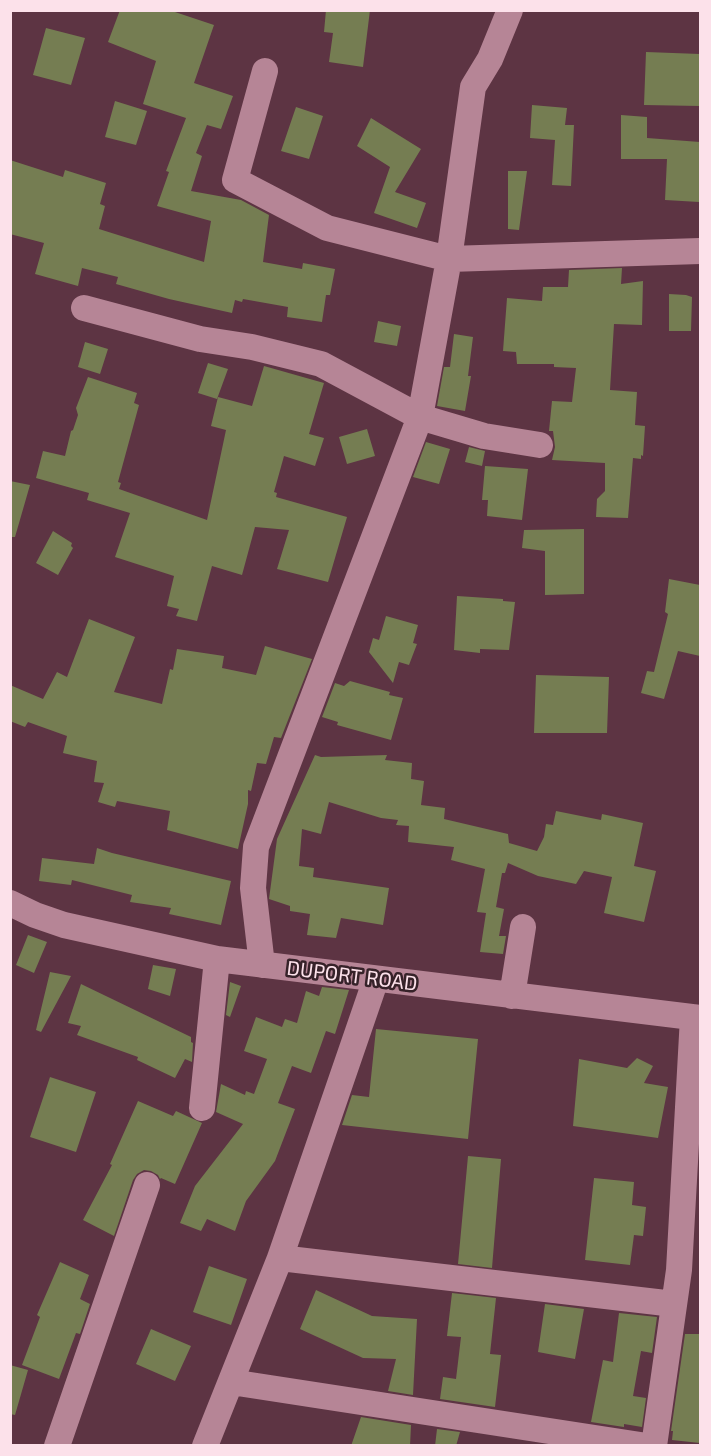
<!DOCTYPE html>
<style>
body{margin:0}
#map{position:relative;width:711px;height:1456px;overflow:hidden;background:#5d3443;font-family:"Exo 2",sans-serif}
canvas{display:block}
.frame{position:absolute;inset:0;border:12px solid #fce1ea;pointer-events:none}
</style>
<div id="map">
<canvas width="711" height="1456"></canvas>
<div class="frame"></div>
</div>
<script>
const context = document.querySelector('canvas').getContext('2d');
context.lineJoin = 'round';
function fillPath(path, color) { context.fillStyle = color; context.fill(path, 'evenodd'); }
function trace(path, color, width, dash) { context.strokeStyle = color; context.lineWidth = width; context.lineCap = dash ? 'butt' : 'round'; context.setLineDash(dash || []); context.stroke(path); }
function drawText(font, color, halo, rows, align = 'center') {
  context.font = font + ' "Exo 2",sans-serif'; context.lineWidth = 5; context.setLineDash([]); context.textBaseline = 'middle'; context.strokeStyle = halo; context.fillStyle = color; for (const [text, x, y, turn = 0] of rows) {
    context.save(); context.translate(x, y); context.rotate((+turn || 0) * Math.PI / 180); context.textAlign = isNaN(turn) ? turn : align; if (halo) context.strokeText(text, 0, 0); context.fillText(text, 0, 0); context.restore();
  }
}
const building = new Path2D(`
 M120 10H169L214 25 194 83 233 96 221 129 207 125 196 153 202 156 191 191 241 200 269 215 263 262 302 269 303 263 335 269 330 295H326L322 322 287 317 288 307 243 299 242 302 235 300 232 313 169 299 116 284 118 277 82 268 78 286 35 274 44 243 10 234V160L63 177 65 170 106 183 100 204 105 206 99 229 204 262 211 221 157 206 169 172 166 171 186 118 143 104 156 61 108 42Z
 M326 10H370L363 67 329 62 333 33 324 32Z
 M46 28 85 38 71 85 33 75Z
 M646 52 700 54V106L644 105Z
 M115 101 147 111 136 145 105 137Z
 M532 105 567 108 565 125H574L571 186 552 185 555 140 530 138Z
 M296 107 323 116 309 159 281 151Z
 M621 115 647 117V138L700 142 699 202 665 200 667 159H621Z
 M371 118 421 149 395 192 426 203 417 228 374 213 390 167 357 146Z
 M508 171H527L519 230 508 229Z
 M622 268 621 284 643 281 642 325 614 324 610 390 637 392 635 425 645 426 643 456 641 455V459L633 458 628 518 596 517 597 499 605 491V463L552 460 555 447 553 431H549L552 401 572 402 576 368 554 367V364H517L516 352 503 351 507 298 542 301 543 287H568L569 270Z
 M669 294 686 295 692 297 691 331H669Z
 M378 321 401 326 397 346 374 342Z
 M454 334 473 337 468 376H471L465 411 437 406 444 367H450Z
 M85 342 108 349 100 374 78 367Z
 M208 363 228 369 217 399 198 393Z
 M264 366 324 383 309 434 324 438 315 466 284 456 274 492 277 493 276 497 347 517 328 582 277 569 289 530 255 527 242 575 212 566 197 621 176 616 179 609 167 606 174 576 115 557 130 513 87 500 89 493 36 478 43 451 65 456 71 431 73 430 78 415 76 408 88 377 137 393 134 403 139 405 118 482 121 483 119 489 207 520 226 430 211 426 218 397 252 406Z
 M367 429 375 456 347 464 339 437Z
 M426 442 450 449 439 484 413 477Z
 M469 447 485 451 482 466 465 462Z
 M485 466 528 469 522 520 487 516 488 500H482Z
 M10 481 30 485 15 537H10Z
 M584 529V594L545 595V551L522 548 524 530Z
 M53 531 72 543 71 546 73 548 58 575 36 563Z
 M669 579 700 585V656L678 651 664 699 641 693 647 671 654 672 668 614 665 612Z
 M457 596 503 599V601L515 602 509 650 480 649V653L454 650Z
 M386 616 418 625 413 643 417 644 409 665 399 662 393 683 369 652 373 638 379 640Z
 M89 619 135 637 114 692 162 704 170 669 173 670 177 649 224 656 222 668 256 675 265 646 312 659 281 738 274 737 266 764 257 763 251 791 248 790V804L238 849 167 830 170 811 117 801 115 807 98 802 104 783 94 782 97 761 63 753 67 736 28 722 25 727 10 721V685L43 699 57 672 67 677Z
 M536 675 609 677 607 733H534Z
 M350 681 390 692 389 695 403 698 391 740 337 725 338 722 322 717 335 683 344 686Z
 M315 755 321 757 387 755 385 760 412 763 411 779 424 781 421 805 445 808 444 819 508 834 509 843 537 851 544 837 546 824 553 825 556 811 601 820 602 814 643 823 634 866 656 871 644 922 604 913 612 877 584 871 576 884 538 876 508 863 505 873H502L496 907 504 909 499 936H506L503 954 480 952 486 913 477 912 485 869 451 860 454 847 408 842 409 826 396 825 398 820 381 818 329 802 321 834 302 829 299 866 314 868 313 877 389 888 383 925 341 918 336 938 307 935 310 914 290 911V906L269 899 277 839Z
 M97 848 112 853 231 881 221 925 169 914 171 908 130 902 132 895 72 880 71 885 39 881 42 858 94 864Z
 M28 935 47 942 34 973 16 965Z
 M153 965 176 969 170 996 148 989Z
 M50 972 71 976 41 1032 36 1030Z
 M230 982 241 986 230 1017 226 1015Z
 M81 984 191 1037V1042L193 1043 192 1062 185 1059 175 1078 137 1060 138 1057 77 1035 81 1026 68 1023Z
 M322 987 349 990 335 1034 326 1031 311 1073 292 1066 278 1103 295 1109 275 1161 246 1201 235 1231 207 1219 201 1231 180 1223 195 1186 243 1124 216 1112 221 1084 245 1095 246 1091 254 1094 267 1059 244 1051 256 1017 282 1027 285 1019 297 1023 306 991 319 996Z
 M376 1029 478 1039 468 1139 342 1125 352 1095 369 1097Z
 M637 1058 653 1066 644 1083 668 1087 658 1138 573 1126 579 1059 627 1068Z
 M50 1077 96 1092 76 1152 30 1137Z
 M138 1101 173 1116 176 1111 202 1123 175 1184 161 1178 160 1179 158 1175 151 1171 144 1170 137 1174 133 1180 114 1236 83 1220 112 1165 110 1164Z
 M468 1156 501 1159 492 1268 458 1264Z
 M594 1178 634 1182 632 1205 646 1207 643 1236 634 1235 630 1265 585 1260Z
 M60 1262 89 1275 80 1299 90 1304 80 1334 76 1333 59 1379 22 1365 40 1317 37 1315Z
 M209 1266 247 1279 231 1325 193 1312Z
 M316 1290 372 1316 417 1319 413 1395 388 1391 396 1359 363 1358 300 1329Z
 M452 1293 496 1298 490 1354 501 1355 495 1407 440 1399 443 1377 456 1379 461 1337 447 1336Z
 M545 1304 584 1309 575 1359 538 1352Z
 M619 1313 657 1317 652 1353 641 1351 633 1396 646 1398 642 1427 624 1424V1427L591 1422 603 1360 613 1362Z
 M151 1329 191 1346 175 1381 136 1364Z
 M685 1334H700V1443L672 1440 673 1431H671Z
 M10 1365 28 1370 15 1415 10 1414Z
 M361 1417 411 1425 410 1446H351Z
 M437 1429 460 1432 456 1446H435Z`);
const minor = new Path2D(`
 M265 71 235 180 327 228 449 259 700 251
 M84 308 200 339 252 347 321 364 420 417 484 436 540 445
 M10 903 35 915 64 925 217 959 700 1018
 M262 965 253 888 256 847 420 417 449 259 473 87 490 59 510 10
 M512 996 523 927
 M202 1108 217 959
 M280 1258 674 1304
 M231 1382 647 1446
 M57 1446 147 1185
 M205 1446 280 1258 376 979
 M654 1446 679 1270 693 1017`);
const streetNames = [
 ["DUPORT ROAD",352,976,7]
];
fillPath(building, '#757d52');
trace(minor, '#b68596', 26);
drawText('20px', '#fce1ea', '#362229', streetNames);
</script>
